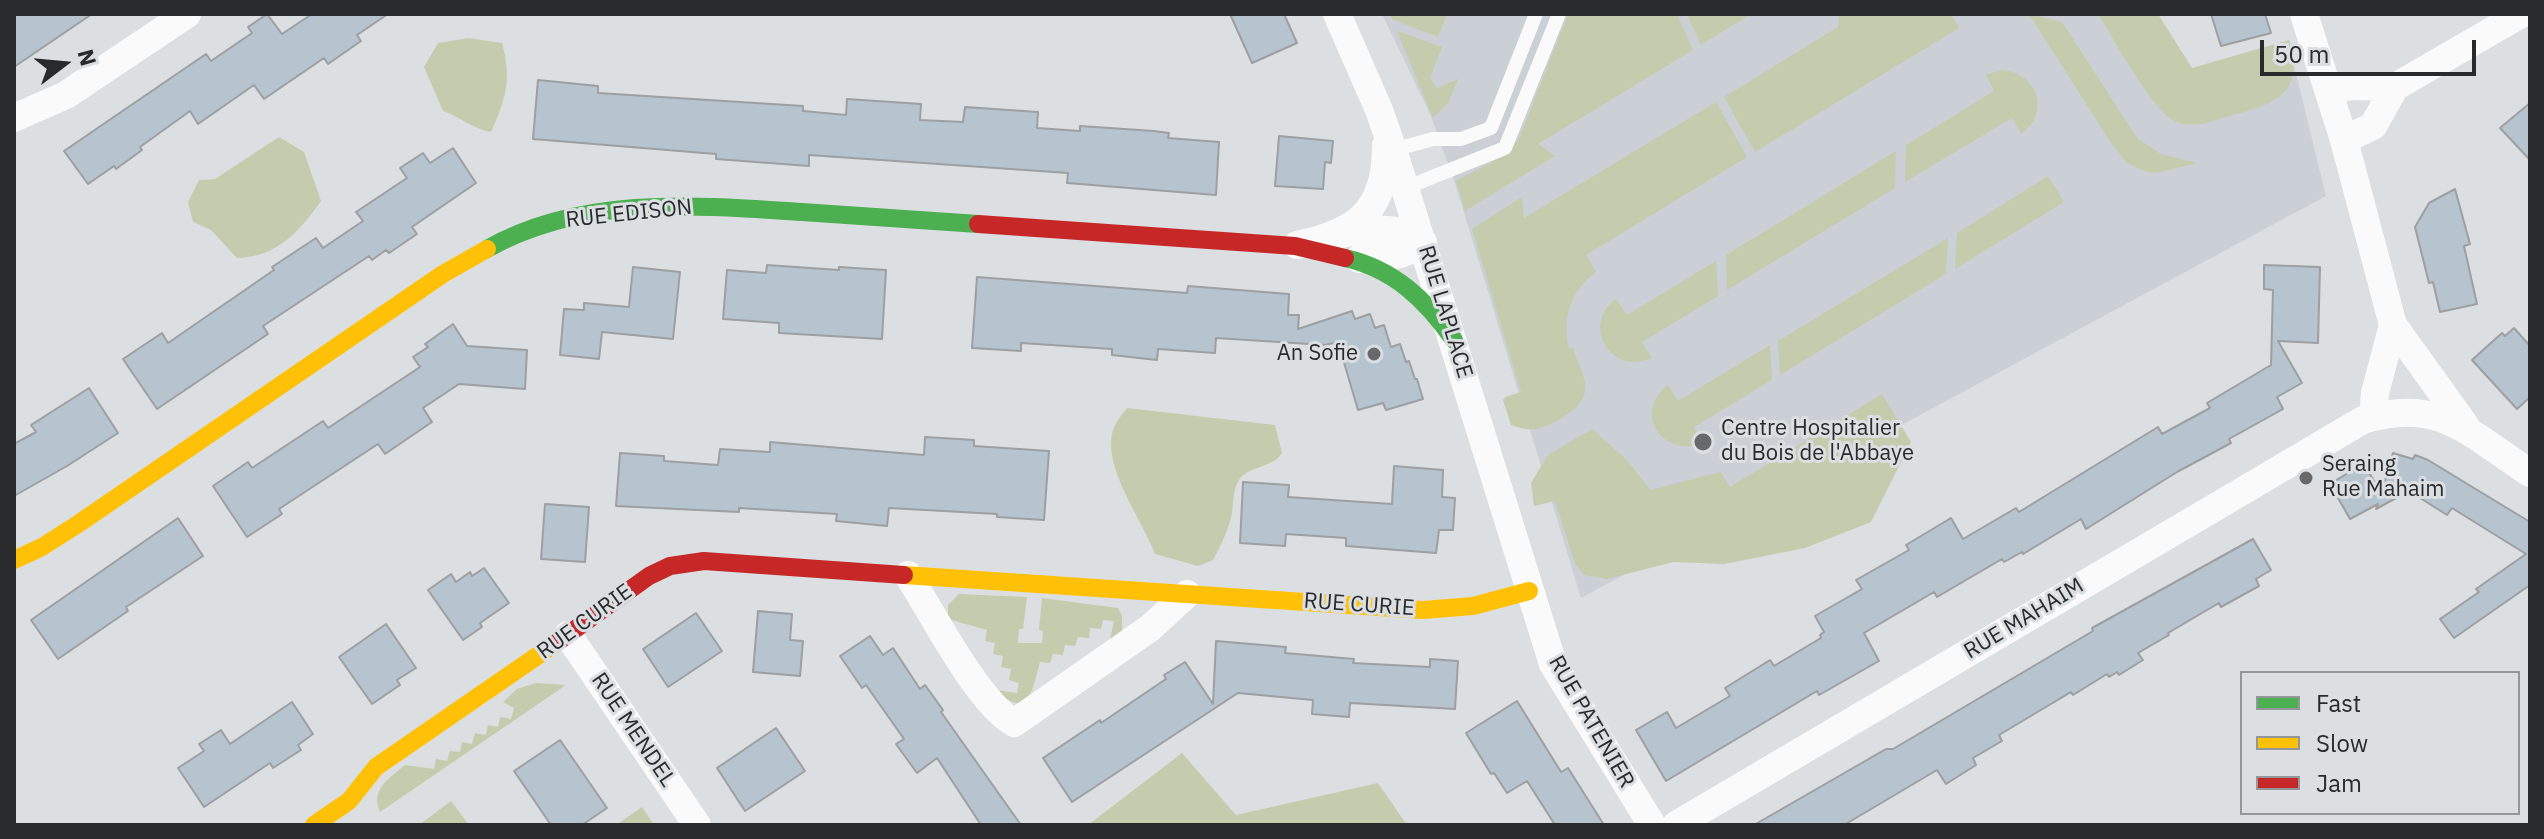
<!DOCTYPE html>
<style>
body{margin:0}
#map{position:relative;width:2544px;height:839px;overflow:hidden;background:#dcdfe1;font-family:"IBM Plex Sans",sans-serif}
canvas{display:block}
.frame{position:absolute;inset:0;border:16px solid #282a2b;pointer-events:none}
.legend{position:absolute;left:2240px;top:671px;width:280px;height:144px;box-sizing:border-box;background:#dbdfe2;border:2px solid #939799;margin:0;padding:10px 14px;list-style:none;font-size:24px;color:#282a2b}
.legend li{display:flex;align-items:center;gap:16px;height:40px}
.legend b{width:40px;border:2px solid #939799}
.north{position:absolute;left:24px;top:24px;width:80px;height:80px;-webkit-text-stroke:6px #dbdfe2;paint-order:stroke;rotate:74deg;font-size:22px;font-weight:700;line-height:32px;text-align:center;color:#282a2b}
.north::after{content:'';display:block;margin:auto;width:28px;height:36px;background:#282a2b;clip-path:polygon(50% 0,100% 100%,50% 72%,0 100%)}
.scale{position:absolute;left:2260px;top:40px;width:216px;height:36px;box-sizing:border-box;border:4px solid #282a2b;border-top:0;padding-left:10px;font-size:24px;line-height:28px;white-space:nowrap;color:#282a2b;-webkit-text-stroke:6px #dbdfe2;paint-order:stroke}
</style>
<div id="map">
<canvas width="2544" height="839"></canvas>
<div class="frame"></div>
<ul class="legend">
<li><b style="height:10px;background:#4caf50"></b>Fast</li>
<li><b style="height:10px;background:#ffc107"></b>Slow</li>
<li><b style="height:10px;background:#c62828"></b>Jam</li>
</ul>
<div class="north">N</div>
<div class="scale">50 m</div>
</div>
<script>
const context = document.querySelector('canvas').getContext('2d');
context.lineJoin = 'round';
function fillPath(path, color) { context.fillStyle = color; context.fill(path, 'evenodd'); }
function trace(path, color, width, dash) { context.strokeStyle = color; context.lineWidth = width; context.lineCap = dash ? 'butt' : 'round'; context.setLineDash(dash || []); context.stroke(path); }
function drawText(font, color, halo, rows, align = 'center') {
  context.font = font + ' "IBM Plex Sans",sans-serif'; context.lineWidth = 6; context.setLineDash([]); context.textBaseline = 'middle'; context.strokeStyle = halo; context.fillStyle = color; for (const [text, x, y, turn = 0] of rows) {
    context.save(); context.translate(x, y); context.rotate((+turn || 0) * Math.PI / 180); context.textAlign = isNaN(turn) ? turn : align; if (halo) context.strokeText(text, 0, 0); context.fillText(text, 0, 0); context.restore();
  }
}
const built = new Path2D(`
 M1382 14H2154L2190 70 2288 41 2326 196 1581 598 1455 183 1430 114Z`);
const green = new Path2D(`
 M1390 14H1447L1438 37 1392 19Z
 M1568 14H1677L1693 50 1538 144 1555 156 1465 211 1456 181 1505 155 1519 139Z
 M1687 14H1751L1701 45Z
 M1839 14H1951L1959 28 1755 152 1724 97 1838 27Z
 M2029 14 2062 22 2138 139 2161 154 2197 163 2157 173 2147 172 2127 163 2111 143Z
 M2098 14H2158L2192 68 2289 40C2306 97 2272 104 2227 117 2209 122 2191 130 2173 120 2151 108 2113 38 2098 14Z
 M1397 31 1442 47 1430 78 1437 88 1458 79 1448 103 1433 118Z
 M468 38 502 43C512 78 506 99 491 132 472 129 461 117 443 111L424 67 438 43Z
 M2000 70C2037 71 2052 113 2021 134L2012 118 1905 182 1906 145 1994 91 1986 75Z
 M1716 102 1747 157 1586 255 1596 272C1570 291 1562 318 1569 349L1573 348C1577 362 1587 377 1585 391 1583 409 1552 426 1536 429 1527 430 1519 428 1511 425L1503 400 1505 397 1521 392 1472 229 1522 197 1524 218Z
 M279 137 304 152 321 201C300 231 277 257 237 258L211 230 193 222 188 202 199 180 215 179Z
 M1896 151 1895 188 1727 290 1726 255Z
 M2048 176 2064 202 1955 269 1957 233Z
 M1948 238 1946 274 1780 375 1778 341Z
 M1716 261 1718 296 1642 342 1652 358C1611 377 1580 324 1616 299L1627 315Z
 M1770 345 1772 380 1694 427 1704 443C1662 459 1632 412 1668 385L1678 401Z
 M1882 394 1911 442 1871 522 1805 548 1724 564 1673 562 1607 579 1584 575 1575 564 1555 501 1534 506 1531 483 1548 455 1592 429 1627 460 1650 490 1721 472 1730 487Z
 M1127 408 1275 425 1282 453C1272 469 1249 465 1239 480 1232 491 1234 506 1231 518 1227 533 1220 547 1213 560L1198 566 1155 554C1142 520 1110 478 1111 442 1111 428 1119 418 1127 408Z
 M959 594 1027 597 1023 629H1019L1018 643H1042L1043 631 1039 630 1042 598 1118 608 1122 615V631L1109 644 1114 621 1103 620 1101 629 1090 628 1089 638 1078 637 1075 646 1065 645 1063 655 1053 654 1050 663 1040 662C1032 691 1029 721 996 690L1017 693 1019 683 1009 680 1011 669 1001 667 1003 656 993 654 995 643 985 641 987 630 948 619V605Z
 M536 683 566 685 380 812C370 789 389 779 405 765L434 769 436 759 447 761 450 751 460 752 462 742 472 744 475 733 486 735 488 725 498 727 500 717 511 719 514 708 503 702 517 689Z
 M1182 753 1236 815 1378 783 1407 825H1088Z
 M451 801 469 825H419Z
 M642 807 654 825H616Z`);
const building = new Path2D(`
 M14 14H92L14 67Z
 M267 14 282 34 312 14H388L357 35 361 41 328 64 324 58 264 99 254 85 198 124 190 111 140 147 142 150 116 169 114 166 88 184 64 151 206 54 211 61 252 33 248 27Z
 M1230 14H1284L1297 43 1252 63Z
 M2211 14H2265L2271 33 2221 46Z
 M538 80 598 86V93L803 106V111L846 115 847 99 921 104 920 120 963 122 965 107 1038 112 1037 128 1080 131V126L1154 131 1169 133 1168 138 1219 142 1216 195 1067 183 1068 173 809 155V166L716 159V154L533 139Z
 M2530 103V160L2500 128Z
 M1279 136 1333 141 1331 163 1325 162 1323 189 1275 186Z
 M453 148 476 183 412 227 417 234 389 253 386 250 372 260 369 256 263 326 268 334 157 409 123 359 162 333 168 343 274 270 272 267 316 238 323 248 363 221 356 212 407 178 400 168 423 153 430 163Z
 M2455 189 2470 244 2464 246 2477 304 2440 312 2433 282 2429 283 2415 227 2429 203Z
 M767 265 839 270V267L886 270 882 339 779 333V323L723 319 727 270 766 273Z
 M2264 265 2320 267 2318 343 2278 341 2302 383 2277 397 2283 409 2229 439 2231 443 2177 472 2086 529 2081 519 2023 554 2022 552 2004 562 2002 559 1937 597 1934 592 1864 633 1879 661 1819 695 1817 691 1666 781 1636 730 1667 712 1676 728 1730 696 1725 688 1770 660 1774 666 1821 638 1820 635 1824 632 1815 616 1862 589 1856 580 1909 550 1906 545 1951 518 1963 539 2016 508 2019 512 2158 427 2162 434 2210 408 2207 403 2271 365 2273 290 2264 289Z
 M633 267 680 272 673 339 602 332 599 359 560 355 564 309 584 310V303L629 307Z
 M977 277 1187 293 1188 286 1289 294 1288 315H1299L1298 329 1352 311 1355 319 1370 314 1375 328 1384 325 1391 347 1400 344 1406 362 1409 361 1415 379H1417L1423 399 1386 410 1383 403 1358 410 1338 342 1325 345 1216 338 1215 353 1158 349 1157 360 1112 355V349L1021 343V351L972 348Z
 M453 324 467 346 527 350 525 389 459 384 423 408 432 422 385 454 378 444 279 509 282 514 247 537 213 486 248 462 252 468 323 421 328 428 420 367 413 357 428 347 425 344Z
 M2514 328 2530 346V397L2517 409 2472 360 2502 333 2505 336Z
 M89 388 118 433 67 466 14 496V444L36 432 31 425Z
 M925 437 974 440V446L1049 451 1044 520 997 517V514L889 508 887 526 836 521 837 514 739 508V512L616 506 620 453 664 456V461L718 465 720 449 770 452V442L924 455Z
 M2393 453 2413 459 2415 455 2428 460 2530 522V585L2454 638 2440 619 2479 592 2476 589 2526 554 2452 508 2447 515 2409 491 2376 509 2378 504 2350 519 2330 484 2364 463 2381 494Z
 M1394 466 1443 470 1442 497 1455 498 1453 530H1439L1436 553 1346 546V538L1286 534 1285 546 1240 543 1243 482 1289 485 1288 497 1392 504Z
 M545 504 589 507 585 562 541 559Z
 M178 518 203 556 126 607 128 611 58 659 31 620Z
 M2253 539 2271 570 2256 579 2259 586 2221 607 2219 603 2168 633 2169 635 2138 653 2143 660 2119 675 2117 672 2109 677 2107 674 2073 695 2071 692 1999 735 2002 741 1973 758 1976 765 1946 784 1937 770 1844 825H1754L1886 749H1893L2093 631 2092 628Z
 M484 568 509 603 480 623 482 627 463 640 428 590 451 574 456 582 470 572 472 576Z
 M758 611 792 614 790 640 803 641 800 676 753 672Z
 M696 613 722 651 668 687 643 649Z
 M386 624 416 668 397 680 400 685 372 704 339 657Z
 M870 636 883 655 893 648 920 689 925 685 943 710 941 712 1021 825H981L937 758 917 773 896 744 904 739 866 685 862 688 840 656Z
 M1216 641 1286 647 1285 653 1354 659 1353 663 1430 667V659L1458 661 1455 709 1350 703 1349 717 1312 714 1313 700 1238 693 1072 802 1043 758 1100 720 1101 723 1166 679 1164 675 1185 662 1213 704Z
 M1517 701 1561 772 1568 768 1604 825H1555L1527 781 1507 793 1494 773 1491 774 1466 733Z
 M292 702 313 734 298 745 301 750 273 768 270 763 204 807 178 768 204 751 199 744 221 730 230 744Z
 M776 728 805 771 745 811 717 768Z
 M560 740 607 808 582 825H551L514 771Z`);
const lane = new Path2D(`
 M1393 150 1433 139H1461L1491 128 1536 14
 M1405 188 1505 148 1559 14`);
const street = new Path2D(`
 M1337 14 1379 110 1393 150 1553 664 1652 825
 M2304 14 2344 140 2393 325 2465 425
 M2328 90 2354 86 2395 87 2521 14
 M14 118 66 95 187 14
 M2344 140 2373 126 2395 87
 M1340 234C1366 230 1401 224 1423 242 1405 257 1382 258 1359 259
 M1297 245C1357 233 1386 211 1386 146
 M2373 417 2375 393 2393 325
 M908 575C933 614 977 701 1014 723L1150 628 1187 594
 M568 635 697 825
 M1676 825 2363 420C2439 396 2470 434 2530 473`);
const fast = new Path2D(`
 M487 249C582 195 697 205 802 212 861 216 920 220 978 224
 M1345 258C1394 269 1426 300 1454 340`);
const slow = new Path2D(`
 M14 560 42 547 78 524 443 274 487 249
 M904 575 1423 610 1473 606 1529 591
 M314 825 349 801 376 767 556 643`);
const jam = new Path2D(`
 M978 224 1295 246 1345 258
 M556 643 649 576 670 566 704 561 904 575`);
const markers = [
 [1374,354,8,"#67696b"],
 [1703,442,10,"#67696b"],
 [2306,478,8,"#67696b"]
];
const streetNames = [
 ["RUE EDISON",629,214,-6],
 ["RUE LAPLACE",1445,312,73],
 ["RUE CURIE",1359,605,4],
 ["RUE MAHAIM",2024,619,-31],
 ["RUE CURIE",585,622,-36],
 ["RUE PATENIER",1591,722,60],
 ["RUE MENDEL",633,730,56]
];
const poiNames = [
 ["An Sofie",1358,354,"right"],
 ["Centre Hospitalier",1721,429],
 ["du Bois de l'Abbaye",1721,454],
 ["Seraing",2322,465],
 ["Rue Mahaim",2322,490]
];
fillPath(built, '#cad0d5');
fillPath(green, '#c5ccad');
fillPath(building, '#b6c4cf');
trace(building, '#9d9fa1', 2);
trace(lane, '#fafafa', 14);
trace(street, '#fafafa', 28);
trace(fast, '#4caf50', 18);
trace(slow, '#ffc107', 18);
trace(jam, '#c62828', 18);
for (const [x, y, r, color] of markers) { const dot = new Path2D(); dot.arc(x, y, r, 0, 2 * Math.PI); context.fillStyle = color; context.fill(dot); trace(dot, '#dbdfe2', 3); }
drawText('22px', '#282a2b', '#dbdfe2', streetNames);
drawText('22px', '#282a2b', '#dbdfe2', poiNames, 'left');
</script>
